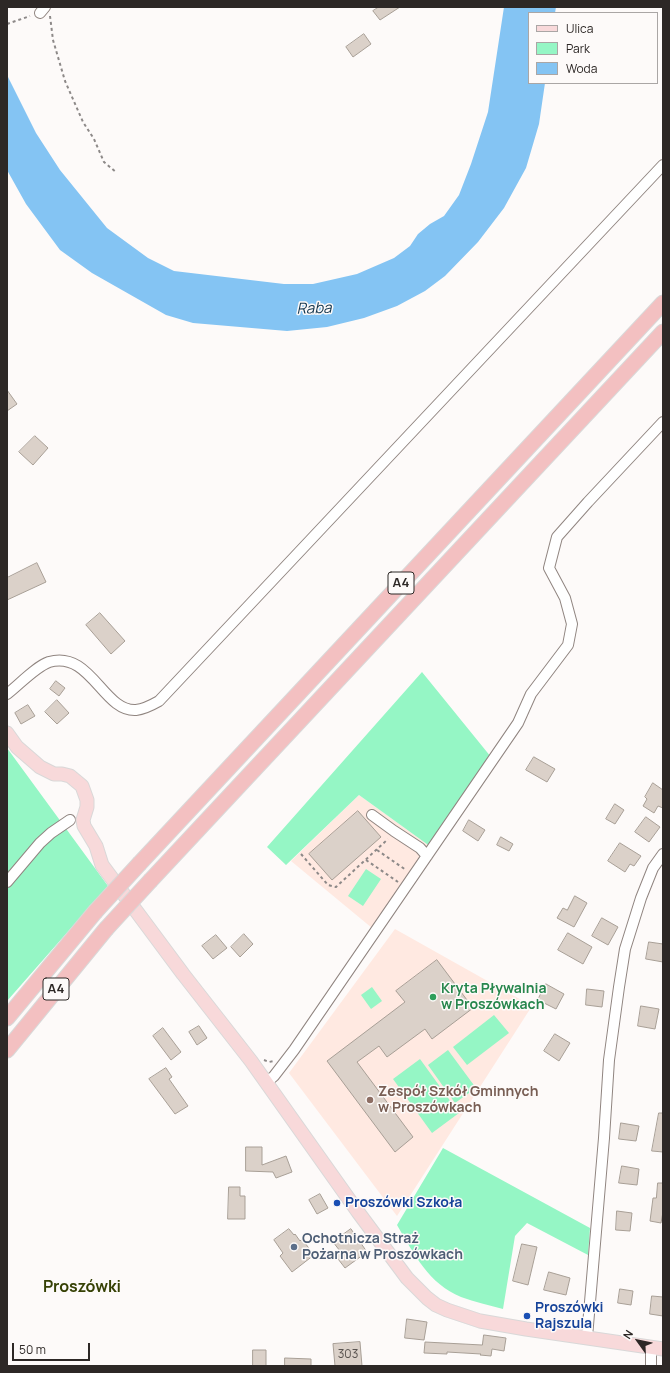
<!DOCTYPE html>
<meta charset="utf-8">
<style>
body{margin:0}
#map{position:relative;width:670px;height:1373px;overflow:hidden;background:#fdfaf9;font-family:Manrope,sans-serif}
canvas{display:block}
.frame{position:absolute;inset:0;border:8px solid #2d2826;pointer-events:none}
.legend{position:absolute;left:528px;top:12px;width:130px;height:72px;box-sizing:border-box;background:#fdfaf9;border:1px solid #aaa6a5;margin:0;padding:5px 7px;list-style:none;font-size:12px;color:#2d2826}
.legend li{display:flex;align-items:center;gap:8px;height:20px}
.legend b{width:20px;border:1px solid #aaa6a5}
.north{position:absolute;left:618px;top:1321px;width:40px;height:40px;-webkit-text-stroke:3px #fdfaf9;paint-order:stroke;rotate:303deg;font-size:11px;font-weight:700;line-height:16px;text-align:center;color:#2d2826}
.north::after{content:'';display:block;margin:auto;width:14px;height:18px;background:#2d2826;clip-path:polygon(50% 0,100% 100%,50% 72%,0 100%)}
.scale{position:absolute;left:12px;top:1343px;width:78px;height:18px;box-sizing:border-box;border:2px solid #2d2826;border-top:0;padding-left:5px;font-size:12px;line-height:14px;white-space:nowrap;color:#2d2826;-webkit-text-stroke:3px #fdfaf9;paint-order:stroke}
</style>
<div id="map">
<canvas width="670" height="1373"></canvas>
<div class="frame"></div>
<ul class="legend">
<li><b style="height:5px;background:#f8d9da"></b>Ulica</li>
<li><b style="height:11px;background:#95f6c5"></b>Park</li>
<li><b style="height:11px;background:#84c4f3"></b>Woda</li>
</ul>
<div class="north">N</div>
<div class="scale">50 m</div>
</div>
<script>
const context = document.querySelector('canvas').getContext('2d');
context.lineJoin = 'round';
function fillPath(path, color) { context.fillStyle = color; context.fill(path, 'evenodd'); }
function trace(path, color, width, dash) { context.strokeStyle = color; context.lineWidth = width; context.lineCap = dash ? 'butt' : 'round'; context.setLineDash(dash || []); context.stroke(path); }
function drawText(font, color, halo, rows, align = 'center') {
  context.font = font + ' Manrope,sans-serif'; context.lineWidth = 3; context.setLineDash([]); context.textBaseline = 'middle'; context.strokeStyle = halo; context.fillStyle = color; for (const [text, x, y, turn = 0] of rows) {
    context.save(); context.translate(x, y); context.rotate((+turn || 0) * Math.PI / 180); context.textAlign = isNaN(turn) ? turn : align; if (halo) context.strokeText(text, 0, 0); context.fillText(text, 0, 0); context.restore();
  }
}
const built = new Path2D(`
 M359 795 431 847 372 928 291 861Z
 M395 929 532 1006 397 1216 289 1073Z`);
const green = new Path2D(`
 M422 672 491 757 431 847 359 795 286 865 267 847Z
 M7 748 108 886 7 1001Z
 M366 869 381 879 363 906 348 896Z
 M372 987 382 1001 371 1009 361 995Z
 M494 1015 509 1033 467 1065 453 1047Z
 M448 1050 476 1088 455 1103 428 1065Z
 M420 1059 459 1113 432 1133 393 1079Z
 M443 1148 590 1228 588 1255 527 1223 515 1236 503 1309C489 1305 475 1302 461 1297 429 1284 414 1254 397 1225Z`);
const water = new Path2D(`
 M504 7H556L555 13H529V83H545L539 124 526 168 504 208 478 242 445 276 425 291 397 306 364 318 327 327 287 331 193 323 166 315 92 273 60 250 26 204 7 170V75L36 133 60 170 107 228 148 258 174 271 284 284H313L357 274 394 258 410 246 418 234 430 224 444 216 459 195 471 164 488 112Z`);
const building = new Path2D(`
 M379 7H400L380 20 373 11Z
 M364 34 371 44 353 57 346 47Z
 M7 390 17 404 7 411Z
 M35 436 48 448 33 465 19 452Z
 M37 563 46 582 7 600V578Z
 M100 613 125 641 111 654 86 625Z
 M56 681 65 688 59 696 50 689Z
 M57 700 69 713 57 724 45 712Z
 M28 705 35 716 21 724 15 713Z
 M534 757 555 769 547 782 526 770Z
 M653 783 663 790V808L658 806 654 813 643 806 647 799 645 797Z
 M615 804 624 810 615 824 606 819Z
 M358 811 381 837 332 880 309 854Z
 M646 817 660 827 649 842 635 832Z
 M469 820 485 830 478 841 463 831Z
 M501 837 513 844 509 851 497 845Z
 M620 843 641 856 634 866 630 864 625 872 608 861Z
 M575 896 587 903 574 927 557 918 563 908 567 910Z
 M602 918 618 927 608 945 592 936Z
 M568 933 592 947 583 964 558 950Z
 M244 934 253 944 240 957 231 947Z
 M216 935 227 948 213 959 202 946Z
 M649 942 663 944V962L646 959Z
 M437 960 473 1008 432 1039 425 1029 387 1057 379 1046 357 1062 413 1137 395 1152 327 1061 405 1002 396 991Z
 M546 984 564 994 556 1009 538 1000Z
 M587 989 604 991 602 1007 586 1005Z
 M641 1006 659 1009 655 1029 638 1026Z
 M199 1026 207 1038 197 1045 189 1032Z
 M163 1028 181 1052 171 1060 153 1036Z
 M555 1034 570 1043 559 1061 544 1051Z
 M166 1068 172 1077 169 1079 188 1106 175 1114 149 1079Z
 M659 1113H663V1152L652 1151Z
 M621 1123 639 1126 636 1141 619 1139Z
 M246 1147H262V1165L286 1156 292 1172 276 1178 273 1172 246 1171Z
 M622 1166 639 1169 637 1185 619 1183Z
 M658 1183H663V1212L661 1223 650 1221 653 1198H656Z
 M229 1187H240V1196H245V1219H228Z
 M320 1194 328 1208 317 1214 309 1200Z
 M617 1211 632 1213 630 1231 616 1230Z
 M289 1229 294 1235 295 1234 300 1241 302 1239 314 1255 292 1272 280 1256 283 1253 274 1240Z
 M351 1229 367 1252 345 1268 335 1255 340 1251 333 1242Z
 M522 1244 537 1247 528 1285 513 1281Z
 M549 1272 570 1278 566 1295 544 1290Z
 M620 1289 633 1291 631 1305 618 1303Z
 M652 1296 663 1297V1316L650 1314Z
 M407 1319 427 1322 424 1340 405 1338Z
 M484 1335 506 1338 504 1351 492 1349 491 1356 480 1355 481 1354 447 1352V1354L424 1353 425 1342 482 1345Z
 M360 1342 362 1366H335L333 1344Z
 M253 1350H266V1366H253Z
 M285 1358 311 1359V1366H285Z`);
const path = new Path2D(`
 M50 16 53 40 65 81 83 122 94 139 104 162 117 173
 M7 24 30 16
 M377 850 406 870
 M301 854 328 885 336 887 388 839
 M366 860 398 882
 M264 1060 269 1062 274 1061`);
const minor = new Path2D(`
 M40 13 45 7
 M7 694C19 685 35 667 49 662 91 650 103 712 136 710 145 709 152 705 159 701L663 165
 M372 815 394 831 420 848 427 856
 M7 882 40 843 51 833 70 820
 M266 1083 274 1076 294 1050 518 723 531 694 568 645 572 624 565 598 549 568 557 537 588 502 663 422
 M587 1337 604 1138 609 1060 619 987 625 949 641 898 653 868 663 854
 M651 1366V1347`);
const major = new Path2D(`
 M7 733 17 747 40 767 54 774H62L70 776 82 786 87 800V807L83 820 84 826 96 846 102 865 183 974 251 1061 358 1212 407 1278 427 1298 436 1305 447 1310 480 1321 526 1329 663 1349`);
const highway = new Path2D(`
 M140 863 663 303
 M151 880 663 332
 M7 1018 95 912
 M7 1050 106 929`);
const highwayBridge = new Path2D(`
 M95 912 140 863
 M106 929 151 880`);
const markers = [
 [433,997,4,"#2e9e5b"],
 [370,1100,4,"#8d6e63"],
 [337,1203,4,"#1a4fb4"],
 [294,1247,4,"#5c6f8a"],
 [527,1316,4,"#1a4fb4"]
];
const numberNames = [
 ["303",348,1355]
];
const shields = [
 [401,583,26],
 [56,989,26]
];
const shieldNames = [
 ["A4",401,583],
 ["A4",56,989]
];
const leisureNames = [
 ["Kryta Pływalnia",441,989],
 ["w Proszówkach",441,1005]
];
const educationNames = [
 ["Zespół Szkół Gminnych",378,1092],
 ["w Proszówkach",378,1108]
];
const transitNames = [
 ["Proszówki Szkoła",345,1203],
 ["Proszówki",535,1308],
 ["Rajszula",535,1324]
];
const serviceNames = [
 ["Ochotnicza Straż",302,1239],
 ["Pożarna w Proszówkach",302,1255]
];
const waterNames = [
 ["Raba",314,309,-2]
];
const quarterNames = [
 ["Proszówki",82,1288]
];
fillPath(built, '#ffe9e1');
fillPath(green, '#95f6c5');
fillPath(water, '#84c4f3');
fillPath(building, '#dbd1c9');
trace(building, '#a89f96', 1);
trace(minor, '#908580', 12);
trace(major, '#d9d8d8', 15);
trace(highway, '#d9d8d8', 17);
trace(path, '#8d8988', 2, [3, 3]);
trace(minor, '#fff', 10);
trace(major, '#f8d9da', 13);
trace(highway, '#f3c0c1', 15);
trace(highwayBridge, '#d9d8d8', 17, []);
trace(highwayBridge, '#f3c0c1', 15);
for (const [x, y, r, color] of markers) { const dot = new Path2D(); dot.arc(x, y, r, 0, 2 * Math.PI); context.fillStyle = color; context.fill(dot); trace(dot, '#fdfaf9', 1.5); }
drawText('12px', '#58524f', null, numberNames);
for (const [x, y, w] of shields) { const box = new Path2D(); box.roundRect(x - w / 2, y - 11, w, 22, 3); context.fillStyle = '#fdfaf9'; context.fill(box); trace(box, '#2d2826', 1); }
drawText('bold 13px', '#2d2826', null, shieldNames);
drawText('bold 14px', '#27864d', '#fdfaf9', leisureNames, 'left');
drawText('bold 14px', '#785e54', '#fdfaf9', educationNames, 'left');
drawText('bold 14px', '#164399', '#fdfaf9', transitNames, 'left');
drawText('bold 14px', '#4e5e75', '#fdfaf9', serviceNames, 'left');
drawText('italic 15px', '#11344c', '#fdfaf9', waterNames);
drawText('bold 16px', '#364105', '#fdfaf9', quarterNames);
</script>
